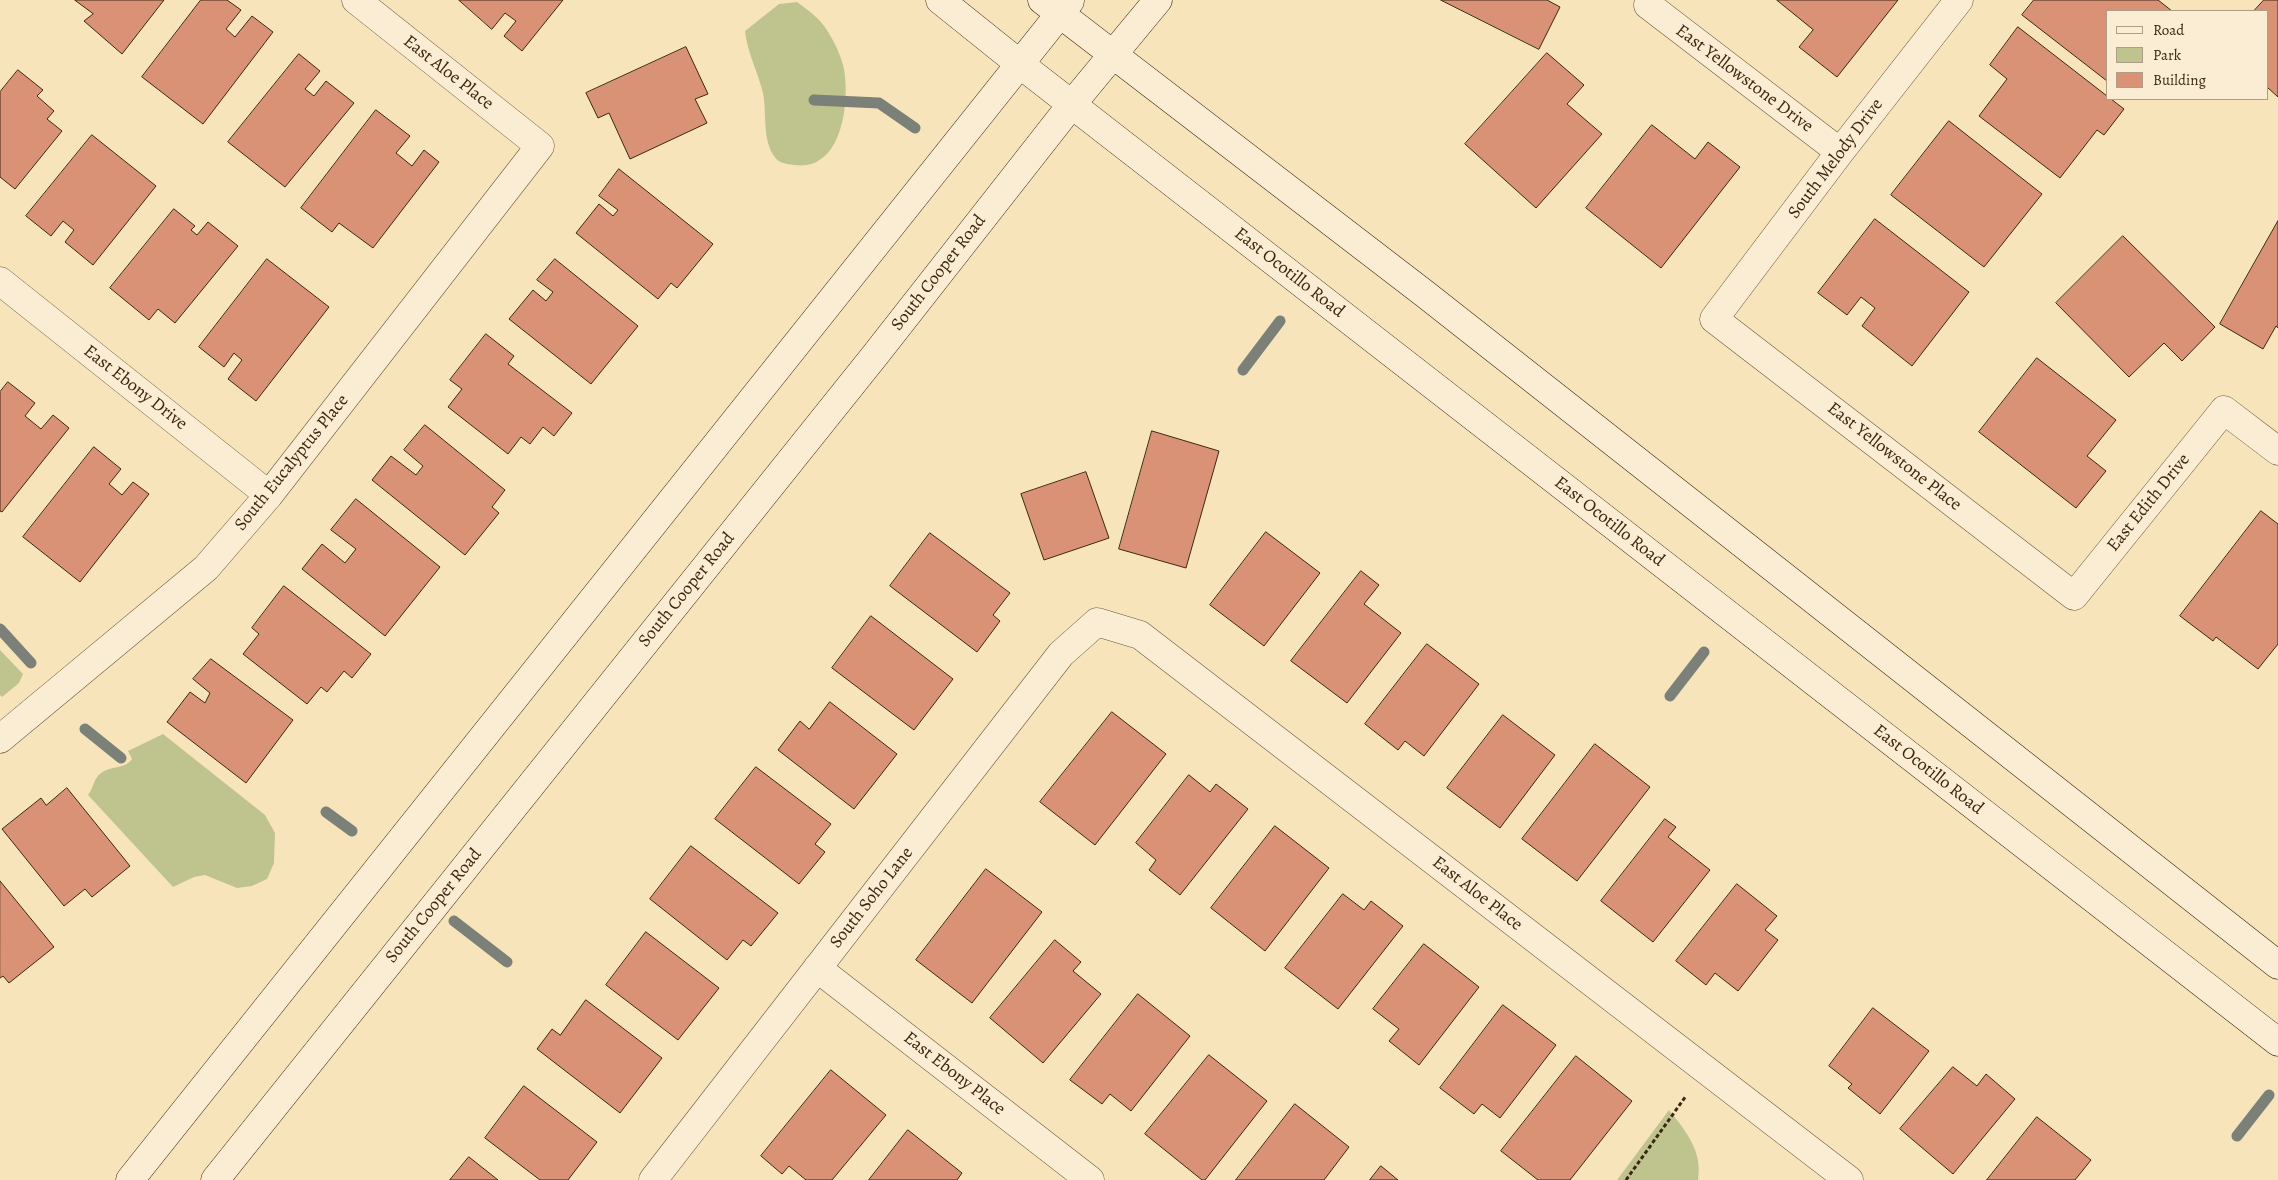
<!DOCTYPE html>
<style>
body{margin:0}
#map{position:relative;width:2278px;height:1180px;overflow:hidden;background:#f8e4bb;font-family:Alegreya,serif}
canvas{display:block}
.legend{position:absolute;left:2106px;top:10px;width:162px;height:90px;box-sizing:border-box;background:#faedd3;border:1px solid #ae9e85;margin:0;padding:6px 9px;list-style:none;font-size:15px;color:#3c2711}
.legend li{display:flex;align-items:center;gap:10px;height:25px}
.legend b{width:25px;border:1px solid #ae9e85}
</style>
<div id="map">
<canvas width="2278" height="1180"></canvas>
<ul class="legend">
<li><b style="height:6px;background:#faedd3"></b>Road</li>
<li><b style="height:14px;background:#bfc48e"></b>Park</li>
<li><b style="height:14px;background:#da9276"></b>Building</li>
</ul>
</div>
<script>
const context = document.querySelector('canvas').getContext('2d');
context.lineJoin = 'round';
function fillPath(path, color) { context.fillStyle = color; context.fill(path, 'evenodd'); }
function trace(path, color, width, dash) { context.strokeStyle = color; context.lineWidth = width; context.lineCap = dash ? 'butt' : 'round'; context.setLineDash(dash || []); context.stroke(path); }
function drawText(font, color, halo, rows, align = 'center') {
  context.font = font + ' Alegreya,serif'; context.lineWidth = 5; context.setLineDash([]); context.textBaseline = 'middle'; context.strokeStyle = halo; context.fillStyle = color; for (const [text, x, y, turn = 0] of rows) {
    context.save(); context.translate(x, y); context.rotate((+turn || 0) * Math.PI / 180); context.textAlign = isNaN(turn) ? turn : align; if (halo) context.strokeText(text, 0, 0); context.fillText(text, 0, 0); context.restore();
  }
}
const green = new Path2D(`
 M797 2C811 12 823 21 831 37 836 45 842 59 844 69 850 103 842 172 794 165 786 164 778 163 774 156 762 138 767 113 763 93 758 72 747 52 745 31L779 4Z
 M0 650 23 674 19 683 2 697 0 695Z
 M163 734 265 815 275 833 274 863 267 879 252 886 237 888 205 875 194 877 173 887 88 795C93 789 94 778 100 774 110 765 124 770 132 759L128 751Z
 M1669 1110C1686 1131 1703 1152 1698 1180H1617Z`);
const stream = new Path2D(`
 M814 100 879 103 915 128
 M1243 370 1280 321
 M0 629 31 663
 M1670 696 1704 652
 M85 729 121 758
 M326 812 352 831
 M454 921 507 962
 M2237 1136 2269 1095`);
const building = new Path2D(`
 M75 0H164L122 54 84 21 93 14Z
 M201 0H227L241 10 226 29 235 37 252 16 273 32 203 124 142 77Z
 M459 0H563L522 51 504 36 516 21 505 13 492 29Z
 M1441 0H1547L1560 7 1539 49Z
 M1777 0H1898L1837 77 1799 47 1813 30Z
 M2034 0H2158L2172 11H2107V81L2022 15Z
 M2264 0H2278V97L2267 87V11H2254Z
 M2018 27 2107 96V99H2111L2124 109 2104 135 2097 130 2060 178 1979 116 2007 79 1990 65Z
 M686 47 708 94 695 99 707 123 630 159 609 113 598 118 586 93Z
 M1547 53 1584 85 1567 104 1602 134 1536 208 1465 144Z
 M299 54 320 71 305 89 314 96 326 81 354 103 285 187 228 142Z
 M18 70 43 90 37 96 54 111 47 119 62 131 15 189 0 177V92Z
 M376 110 410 136 396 153 412 166 424 150 439 162 373 248 339 223 332 232 301 208Z
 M1949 121 2042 194 1984 267 1891 195Z
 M1652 125 1695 159 1708 142 1740 167 1661 268 1586 208Z
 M92 135 156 186 93 265 65 242 74 230 63 221 51 236 26 216Z
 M619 169 713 244 677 288 671 283 658 299 576 233 599 204 613 216 618 210 599 196Z
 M174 209 195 226 191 230 197 235 208 222 238 246 175 323 158 309 149 320 110 288Z
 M1875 219 1969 292 1912 366 1862 326 1875 308 1861 297 1847 315 1818 293Z
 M2278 221V328L2276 326 2263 349 2220 324Z
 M2123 236 2215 327 2182 361 2164 343 2129 377 2056 303Z
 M267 259 329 307 256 401 228 379 242 360 234 353 224 367 199 347Z
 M555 259 638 326 591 384 509 319 533 290 546 301 553 292 537 280Z
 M486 334 514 356 508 364 572 413 554 436 543 427 530 444 521 437 508 454 448 407 462 389 450 380Z
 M2037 358 2116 420 2087 456 2106 471 2076 508 1979 432Z
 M8 382 35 403 25 416 41 429 53 415 69 428 2 512 0 511V392Z
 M425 425 505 490 492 507 499 513 465 555 372 480 391 456 416 475 423 466 404 450Z
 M1152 431 1219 451 1186 568 1119 549Z
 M94 447 121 469 109 484 122 495 133 482 149 494 80 582 23 537Z
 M1086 472 1109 538 1044 560 1021 494Z
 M356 499 440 567 385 636 302 569 322 544 345 563 356 549 331 530Z
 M2261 511 2278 524V644L2258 669 2216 637 2213 641 2180 616Z
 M1266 532 1320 573 1264 646 1210 605Z
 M930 533 1010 593 993 615 1000 621 977 652 890 586Z
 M1361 571 1379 585 1364 604 1401 633 1347 703 1291 661Z
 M284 586 371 654 352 678 344 671 327 692 321 687 307 704 243 654 259 634 252 628Z
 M871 616 953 679 914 730 832 668Z
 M1427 644 1479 684 1424 756 1405 741 1398 750 1365 724Z
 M211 659 293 720 246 783 167 722 190 692 205 703 210 693 193 679Z
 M830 702 897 754 854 809 778 750 800 721 809 729Z
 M1112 712 1166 754 1095 845 1040 802Z
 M1503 715 1555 755 1500 828 1447 788Z
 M1595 744 1650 787 1577 881 1522 839Z
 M756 767 831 824 815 844 825 852 799 884 715 819Z
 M1189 775 1210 792 1216 784 1248 809 1180 895 1149 870 1156 860 1136 843Z
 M67 788 130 866 92 897 85 889 64 906 2 829 41 798 46 805Z
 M1665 819 1676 827 1668 837 1710 870 1653 942 1601 901Z
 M1275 826 1329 868 1265 951 1211 908Z
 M691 846 778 913 751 946 743 940 727 960 650 899Z
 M986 869 1042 912 972 1003 916 960Z
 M0 881 54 947 9 983 3 976 0 978Z
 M1737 884 1777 916 1765 930 1778 940 1738 991 1715 973 1706 985 1676 961Z
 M1343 894 1364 910 1371 901 1403 926 1338 1009 1285 968Z
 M646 932 719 988 678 1040 606 985Z
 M1055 940 1081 962 1073 971 1101 994 1043 1063 990 1018Z
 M1424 944 1479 987 1419 1065 1389 1041 1399 1029 1373 1009Z
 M1138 994 1190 1036 1131 1111 1110 1094 1102 1104 1070 1080Z
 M586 1000 662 1058 620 1113 537 1049 552 1029 560 1035Z
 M1503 1005 1556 1045 1500 1118 1482 1104 1474 1114 1440 1088Z
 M1873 1008 1929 1051 1880 1114 1848 1088 1852 1084 1829 1066Z
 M1209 1055 1267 1101 1205 1180H1202L1145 1134Z
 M1576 1056 1632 1101 1570 1180H1538L1501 1151Z
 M1953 1067 1977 1086 1986 1074 2015 1099 1953 1174 1900 1129Z
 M831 1070 886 1115 832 1180H806L789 1166 782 1174 761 1156Z
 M524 1086 597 1142 568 1180H540L485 1138Z
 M1295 1104 1349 1147 1324 1180H1236Z
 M2037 1117 2091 1160 2075 1180H1987Z
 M908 1130 962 1173 957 1180H869Z
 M469 1157 498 1180H450Z
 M1381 1166 1398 1180H1370Z`);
const path = new Path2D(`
 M1626 1180 1686 1096`);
const minor = new Path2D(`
 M1959 0 1840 152 1714 319 2074 596 2224 410 2278 451
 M1648 5 1840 152
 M0 281 269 495
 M0 739 206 568 269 495 540 146 356 0
 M817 968 1090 1180
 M653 1180 1061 654 1097 622 1140 635 1849 1180`);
const secondary = new Path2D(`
 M940 0 1021 65 2278 1042
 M1042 0 1425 294 2278 965
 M130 1180 1070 1
 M215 1180 876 354 1072 104 1158 0`);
const streetNames = [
 ["East Aloe Place",448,73,38],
 ["East Yellowstone Drive",1744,79,37],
 ["South Melody Drive",1836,159,-53],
 ["South Cooper Road",939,273,-52],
 ["East Ocotillo Road",1289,273,38],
 ["East Ebony Drive",135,388,38],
 ["East Yellowstone Place",1894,457,38],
 ["South Eucalyptus Place",292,463,-51],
 ["East Edith Drive",2149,503,-51],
 ["East Ocotillo Road",1609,522,38],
 ["South Cooper Road",687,590,-51],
 ["East Ocotillo Road",1928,770,38],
 ["East Aloe Place",1477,894,38],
 ["South Soho Lane",872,898,-52],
 ["South Cooper Road",434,906,-51],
 ["East Ebony Place",954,1074,38]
];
fillPath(green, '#bfc48e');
trace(stream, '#7b8078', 11);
fillPath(building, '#da9276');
trace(building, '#3c2711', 1);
trace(minor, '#6b563c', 29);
trace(secondary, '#3c2711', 29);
trace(path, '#3c2711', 3, [4, 2.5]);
trace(minor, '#faedd3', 28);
trace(secondary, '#faedd3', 28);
drawText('18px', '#3c2711', '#faedd3', streetNames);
</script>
